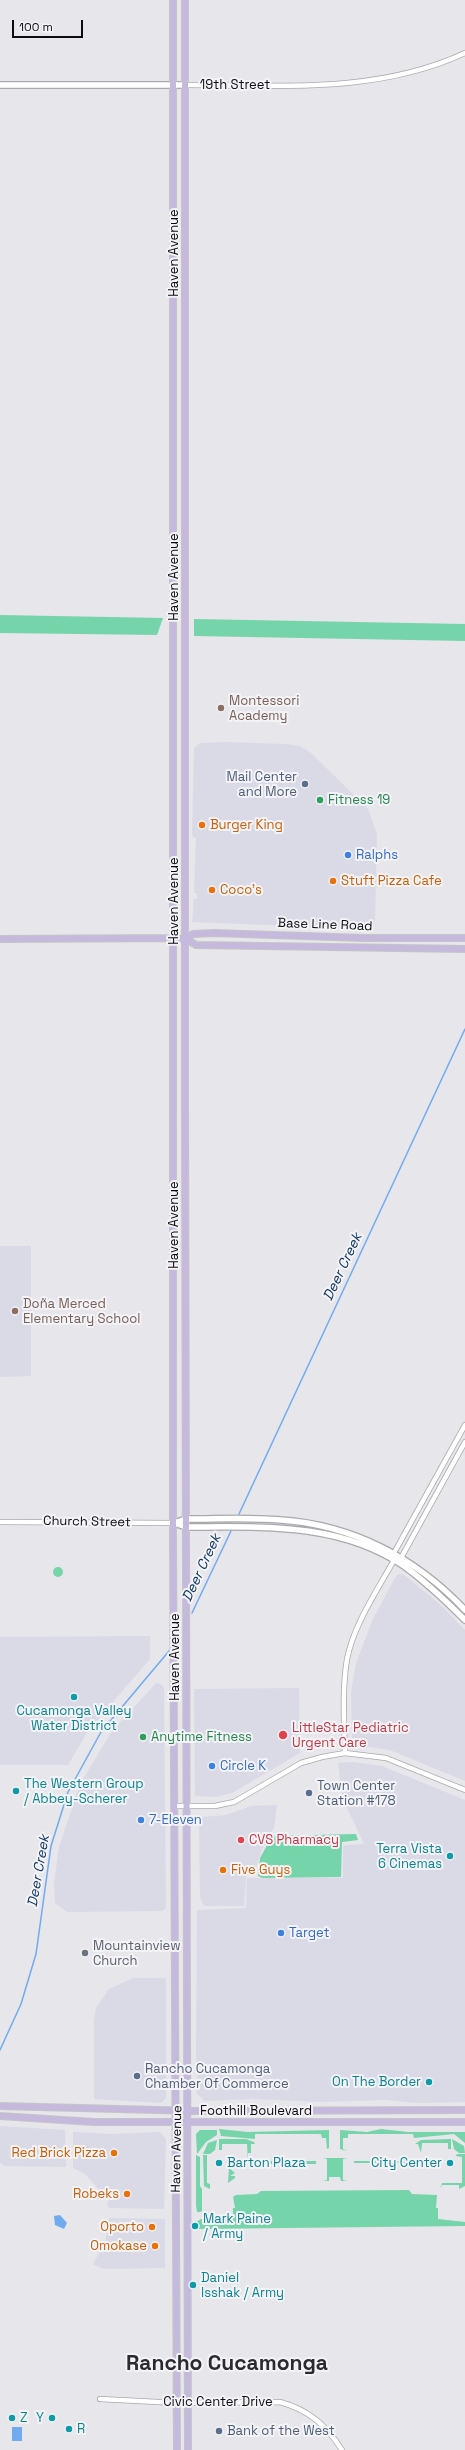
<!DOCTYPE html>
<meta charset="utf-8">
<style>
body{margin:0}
#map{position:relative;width:465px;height:2450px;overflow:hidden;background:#e6e6eb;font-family:"Space Grotesk",sans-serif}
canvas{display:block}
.scale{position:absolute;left:12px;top:20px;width:71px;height:18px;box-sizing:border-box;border:2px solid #0c0c0e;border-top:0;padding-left:5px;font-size:12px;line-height:14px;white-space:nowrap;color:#0c0c0e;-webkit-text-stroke:3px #f3f3f8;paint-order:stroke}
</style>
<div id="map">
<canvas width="465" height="2450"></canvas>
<div class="scale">100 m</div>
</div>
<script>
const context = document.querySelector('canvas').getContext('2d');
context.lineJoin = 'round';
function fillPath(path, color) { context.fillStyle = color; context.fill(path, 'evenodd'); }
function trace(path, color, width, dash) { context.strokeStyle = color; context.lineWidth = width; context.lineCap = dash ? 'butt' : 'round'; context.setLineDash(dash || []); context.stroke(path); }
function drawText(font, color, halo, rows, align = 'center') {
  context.font = font + ' "Space Grotesk",sans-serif'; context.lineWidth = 4; context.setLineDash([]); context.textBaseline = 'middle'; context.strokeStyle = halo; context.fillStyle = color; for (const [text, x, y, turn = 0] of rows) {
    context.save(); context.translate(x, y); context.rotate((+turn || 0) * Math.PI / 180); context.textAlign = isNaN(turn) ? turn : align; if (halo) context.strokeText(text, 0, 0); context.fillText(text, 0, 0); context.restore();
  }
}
const built = new Path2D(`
 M226 742 286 744 300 746 311 753 368 809 377 834 375 922 373 927 369 929 192 922 194 899H197V893H194L196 838 193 837 192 834 194 748 200 743Z
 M0 1246H31V1376L0 1377Z
 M399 1574H403L442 1606 465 1630V1781L390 1750 356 1745 352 1739 351 1692 356 1663 373 1619 395 1578Z
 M150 1636V1659L88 1731 68 1765H0V1637Z
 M156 1683 161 1684 164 1688 166 1908 162 1911 67 1912 55 1903 54 1884 59 1847 80 1784 112 1731Z
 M299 1688 300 1753 232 1793 215 1797 195 1796 194 1689Z
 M353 1762 382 1766 465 1800V2102L418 2103 385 2100 321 2102 253 2099 204 2101 196 2093 198 2085 196 2055 197 1910 246 1908 247 1878H343V1847L346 1845 364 1844 347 1808 341 1789 338 1763Z
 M277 1805 274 1828 262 1849 256 1868 248 1873 246 1878 244 1906H204L200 1897 199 1824 202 1817 226 1815 251 1806Z
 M133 1978H166V2098L161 2103 94 2099V2021L96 2008 109 1989Z
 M0 2126 65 2130 66 2167 4 2166 0 2163Z
 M73 2132 113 2134 160 2132 166 2139 164 2209 109 2208 107 2203 109 2201 85 2174 73 2168Z
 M109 2218 165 2219V2268L103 2269 93 2264 105 2243Z`);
const green = new Path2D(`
 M0 615 163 618 157 635 0 633Z
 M194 619 465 624V641L194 636Z
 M53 1572a5 5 0 1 1 10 0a5 5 0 1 1-10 0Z
 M356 1834 358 1840 342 1842 341 1877 262 1878 258 1876 260 1858 272 1836Z
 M219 2129 248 2132 329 2130V2148L323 2151 327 2149 326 2138H322L321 2134H255V2139L221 2136Z
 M381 2129 408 2132H465V2143L454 2134 414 2138 413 2134H348V2138H343V2149L347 2151 340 2149V2130L367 2132Z
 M200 2130H217V2135L206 2142 197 2154 196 2134Z
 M219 2139H246L254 2142 255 2144H251V2153H248V2162L247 2144H222V2150H219Z
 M451 2139V2149H448V2143H422L421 2153 418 2144H415L421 2140Z
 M452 2139 464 2146 465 2153H459L454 2149Z
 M217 2140 215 2150 210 2154H203L208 2143Z
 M457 2154H465V2186L459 2189V2185H442L440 2189 442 2183H462V2157L456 2156Z
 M196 2155 200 2157V2186L202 2189V2211L200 2212H197L196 2205Z
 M203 2155H207V2183L210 2184V2189L204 2186Z
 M323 2158H347L343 2159V2180L347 2181H341L340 2177H329V2181H323L327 2180V2159Z
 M262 2161H316V2164H262Z
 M354 2161H408V2163H354Z
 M229 2168 235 2173 230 2176H235V2178L228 2183Z
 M409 2190 412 2194 437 2195 436 2208H438V2219L465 2222V2226L196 2229V2222L201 2219H233V2208H235L233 2197 236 2195 257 2194 261 2191Z`);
const water = new Path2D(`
 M60 2215 67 2223 64 2229 55 2225 54 2216Z
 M12 2427H22V2441H12Z`);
const stream = new Path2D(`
 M239 1514 465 1029
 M192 1613 231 1531
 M0 2050 21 2004 36 1954 51 1846 68 1792 101 1732 169 1651`);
const tertiary = new Path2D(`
 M185 85C280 85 377 94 465 53
 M0 1522 174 1523
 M398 1559 401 1558 465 1442
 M345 1753C344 1722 342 1690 347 1659 354 1624 377 1591 394 1560V1553L465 1425
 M175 1806H215L234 1802 301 1763 322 1757 345 1753 386 1758 465 1790
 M100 2399 177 2403 280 2402C309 2410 326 2425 342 2450`);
const secondary = new Path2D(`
 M0 85H185
 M174 1523 186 1527C261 1527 339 1522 404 1566 426 1582 446 1601 465 1620
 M174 1523 186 1519C218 1519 249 1517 281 1520 353 1525 416 1558 465 1610`);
const primary = new Path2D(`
 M173 0V1533L177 2450
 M185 0V1101L188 2450
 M0 939 173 938 186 939 196 945 465 949
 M186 939 193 934 214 933 363 938H465
 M0 2106 197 2111 465 2110
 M0 2116 94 2122H465`);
const markers = [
 [221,708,4,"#8d6e63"],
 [305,784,4,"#5c6f8a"],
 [320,800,4,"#2e9e5b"],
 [202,825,4,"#e8710a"],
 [348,855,4,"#3f7fe0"],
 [333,881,4,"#e8710a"],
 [212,890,4,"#e8710a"],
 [15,1311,4,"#8d6e63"],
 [74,1697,4,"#0f9aa8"],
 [283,1735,5,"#e0444e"],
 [143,1737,4,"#2e9e5b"],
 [212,1766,4,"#3f7fe0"],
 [16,1791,4,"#0f9aa8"],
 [309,1793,4,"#5c6f8a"],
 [141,1820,4,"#3f7fe0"],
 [241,1840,4,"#e0444e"],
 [450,1856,4,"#0f9aa8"],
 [223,1870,4,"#e8710a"],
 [281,1933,4,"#3f7fe0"],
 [85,1953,4,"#6b7280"],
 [137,2076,4,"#5c6f8a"],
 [429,2082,4,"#0f9aa8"],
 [114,2153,4,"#e8710a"],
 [219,2163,4,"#0f9aa8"],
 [450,2163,4,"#0f9aa8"],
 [127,2194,4,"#e8710a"],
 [195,2226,4,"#0f9aa8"],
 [152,2227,4,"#e8710a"],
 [155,2246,4,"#e8710a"],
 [193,2285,4,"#0f9aa8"],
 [12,2418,4,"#0f9aa8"],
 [52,2418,4,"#0f9aa8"],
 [69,2429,4,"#0f9aa8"],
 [219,2431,4,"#5c6f8a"]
];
const streetNames = [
 ["19th Street",235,85],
 ["Haven Avenue",174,253,-90],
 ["Haven Avenue",174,577,-90],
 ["Haven Avenue",174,901,-90],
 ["Base Line Road",325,925,2],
 ["Haven Avenue",174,1225,-90],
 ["Church Street",87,1522,1],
 ["Haven Avenue",175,1657,-90],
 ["Foothill Boulevard",256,2111],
 ["Haven Avenue",177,2149,-89],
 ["Civic Center Drive",218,2402]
];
const educationNames = [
 ["Montessori",229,701],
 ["Academy",229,716],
 ["Doña Merced",23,1304],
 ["Elementary School",23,1319]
];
const serviceNames = [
 ["Mail Center",297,777,"right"],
 ["and More",297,792,"right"],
 ["Town Center",317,1786],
 ["Station #178",317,1801],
 ["Rancho Cucamonga",145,2069],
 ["Chamber Of Commerce",145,2084],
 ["Bank of the West",227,2431]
];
const leisureNames = [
 ["Fitness 19",328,800],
 ["Anytime Fitness",151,1737]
];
const foodNames = [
 ["Burger King",210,825],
 ["Stuft Pizza Cafe",341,881],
 ["Coco's",220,890],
 ["Five Guys",231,1870],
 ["Red Brick Pizza",106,2153,"right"],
 ["Robeks",119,2194,"right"],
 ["Oporto",144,2227,"right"],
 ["Omokase",147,2246,"right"]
];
const shopNames = [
 ["Ralphs",356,855],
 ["Circle K",220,1766],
 ["7-Eleven",149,1820],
 ["Target",289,1933]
];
const cultureNames = [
 ["Cucamonga Valley",74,1711,"center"],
 ["Water District",74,1726,"center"],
 ["The Western Group",24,1784],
 ["/ Abbey-Scherer",24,1799],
 ["Terra Vista",442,1849,"right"],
 ["6 Cinemas",442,1864,"right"],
 ["On The Border",421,2082,"right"],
 ["Barton Plaza",227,2163],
 ["City Center",442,2163,"right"],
 ["Mark Paine",203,2219],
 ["/ Army",203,2234],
 ["Daniel",201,2278],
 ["Isshak / Army",201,2293],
 ["Z",20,2418],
 ["Y",44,2418,"right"],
 ["R",77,2429]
];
const healthNames = [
 ["LittleStar Pediatric",292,1728],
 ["Urgent Care",292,1743],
 ["CVS Pharmacy",249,1840]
];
const worshipNames = [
 ["Mountainview",93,1946],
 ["Church",93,1961]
];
const waterNames = [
 ["Deer Creek",343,1267,-65],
 ["Deer Creek",202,1568,-65],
 ["Deer Creek",39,1871,-80]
];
const townNames = [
 ["Rancho Cucamonga",227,2364]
];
fillPath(built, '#d9dae5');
fillPath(green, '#76d4aa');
fillPath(water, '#71aaef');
trace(stream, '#71aaef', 1.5);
trace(tertiary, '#a8a9ad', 6);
trace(secondary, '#a8a9ad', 8);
trace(primary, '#c5c5c5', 8);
trace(tertiary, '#fff', 4.5);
trace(secondary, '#fff', 5.5);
trace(primary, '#c5b9de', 6);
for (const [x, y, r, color] of markers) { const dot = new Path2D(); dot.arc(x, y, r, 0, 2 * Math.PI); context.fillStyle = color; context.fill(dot); trace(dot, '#f3f3f8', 1.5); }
drawText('13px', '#0c0c0e', '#f3f3f8', streetNames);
drawText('13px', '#785e54', '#f3f3f8', educationNames, 'left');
drawText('13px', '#4e5e75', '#f3f3f8', serviceNames, 'left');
drawText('13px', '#27864d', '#f3f3f8', leisureNames, 'left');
drawText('13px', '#c56008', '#f3f3f8', foodNames, 'left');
drawText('13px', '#366cbe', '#f3f3f8', shopNames, 'left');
drawText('13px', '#0d838f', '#f3f3f8', cultureNames, 'left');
drawText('13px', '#be3a42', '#f3f3f8', healthNames, 'left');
drawText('13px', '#5b616d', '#f3f3f8', worshipNames, 'left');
drawText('italic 14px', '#0f3662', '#f3f3f8', waterNames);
drawText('bold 21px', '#2b2b2f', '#f3f3f8', townNames);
</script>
